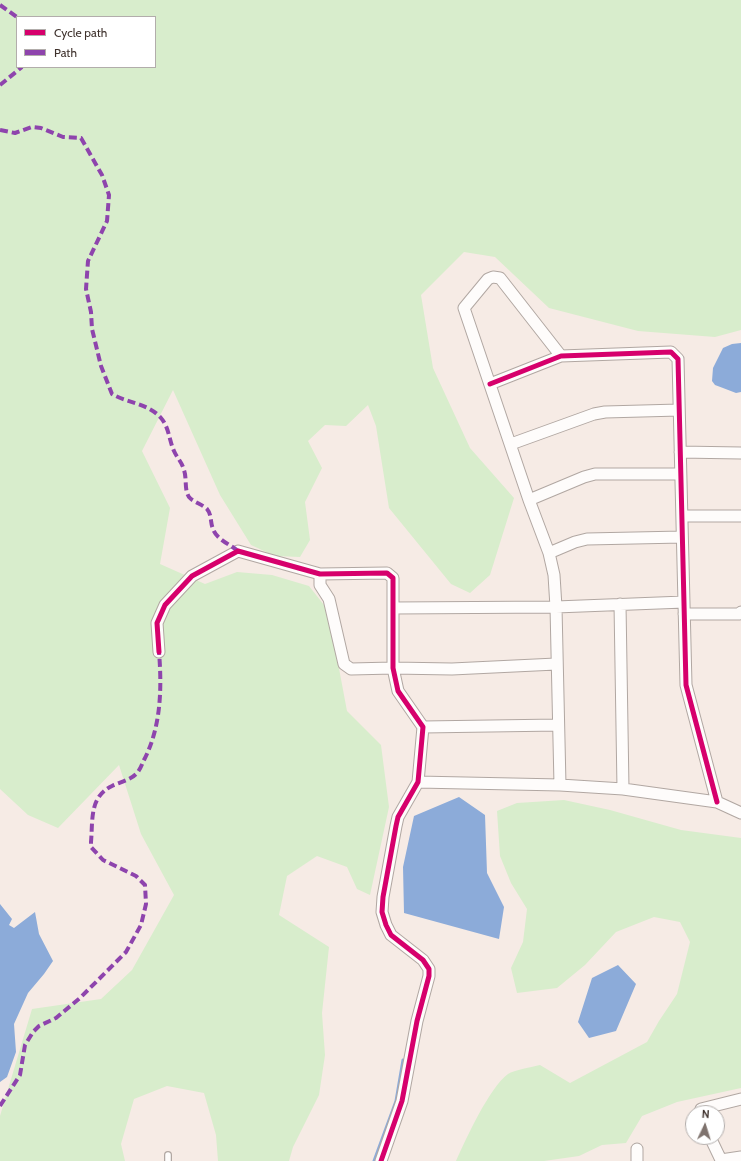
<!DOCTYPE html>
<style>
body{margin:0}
#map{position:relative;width:741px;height:1161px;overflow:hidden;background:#f6ebe5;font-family:Cabin,sans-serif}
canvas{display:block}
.legend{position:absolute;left:16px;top:16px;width:140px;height:52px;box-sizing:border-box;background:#fff;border:1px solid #b2adab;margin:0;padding:5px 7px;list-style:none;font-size:12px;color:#3e312c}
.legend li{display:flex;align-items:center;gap:8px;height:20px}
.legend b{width:20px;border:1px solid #b2adab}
.north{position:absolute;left:685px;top:1105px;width:40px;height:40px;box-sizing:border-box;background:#fff;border:1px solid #b2adab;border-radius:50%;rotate:4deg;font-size:11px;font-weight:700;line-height:16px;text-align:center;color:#3e312c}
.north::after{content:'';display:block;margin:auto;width:14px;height:18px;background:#7e726d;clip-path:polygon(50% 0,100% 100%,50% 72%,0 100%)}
</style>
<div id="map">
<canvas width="741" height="1161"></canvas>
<ul class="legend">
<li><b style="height:5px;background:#d6006c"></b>Cycle path</li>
<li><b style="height:5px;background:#8e44ad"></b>Path</li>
</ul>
<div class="north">N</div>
</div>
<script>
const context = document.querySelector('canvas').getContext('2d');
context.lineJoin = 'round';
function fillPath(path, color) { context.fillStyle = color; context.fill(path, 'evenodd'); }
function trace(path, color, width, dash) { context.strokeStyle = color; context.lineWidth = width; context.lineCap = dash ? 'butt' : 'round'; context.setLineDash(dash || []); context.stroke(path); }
const green = new Path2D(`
 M0 0H741V330L715 337 638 331 549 308 495 257 464 252 421 295 433 368 470 448 514 498 490 575 470 593 451 584 389 508 376 426 368 405 346 426 325 425 308 441 322 468 305 502 310 540 300 557 275 556 251 545 220 495 173 390 142 451 170 508 160 564 205 584 237 572 272 575 309 586 328 610 347 711 381 745 389 807 370 895 357 889 347 867 317 856 287 876 279 915 329 947 322 1013 325 1055 319 1095 293 1147 289 1161H218L216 1135 204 1093 167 1086 134 1099 121 1144 125 1161H0V1116L32 1009 101 999 132 970 174 895 141 834 119 765 58 828 28 815 0 789ZM17 17H155V67H17Z
 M564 800 610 810 681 830 741 838V1088L677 1102 642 1116 626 1143 602 1145 579 1156 544 1161H456C466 1139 489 1088 508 1074 514 1070 532 1067 540 1065L570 1083 647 1042 659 1021 677 994 690 942 680 922 654 917 616 932 585 965 557 988 517 993 511 968 523 942 527 909 511 883 500 856 497 811 517 803Z`);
const water = new Path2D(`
 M741 343V392L736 393 723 388 715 385 712 381 713 368 723 348 732 344Z
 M459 797 485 815 487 873 504 907 499 939 404 913 403 867 414 816Z
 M0 904 12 919 9 925 14 928 35 912 39 934 53 961 44 974 28 993 14 1024 16 1052 7 1077 0 1082Z
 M618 965 636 984 616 1031 589 1038 578 1022 592 978Z`);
const stream = new Path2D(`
 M374 1161 396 1101 403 1060`);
const service = new Path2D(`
 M168 1155V1161`);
const minor = new Path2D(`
 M490 384 561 356 671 352 678 359 686 685 717 802
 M511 444 594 414 605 412 679 410
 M680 452 741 453
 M529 500 584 477 595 474H680
 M682 516H741
 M549 553 575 542 587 539 682 537
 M320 574V585L329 599 344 664 351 669 393 668 452 669 556 664
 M620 604 623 789
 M393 608 556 607 684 602
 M684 614H739L741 612
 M159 652 157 623 165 605 192 576 238 551 320 574 387 573 393 578V668L398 691 423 727 418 782 398 817 396 826 383 897 382 912 386 925 391 935 423 960 429 969V976L417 1021 402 1101 381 1161
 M423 727 558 725
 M418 782 560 785 623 789 717 802 741 813
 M560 785 556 607 554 575 549 553 529 500 464 308 488 279 493 277 500 278 561 356
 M700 1113 701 1109 741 1099
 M710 1137 721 1160 741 1157
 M637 1149V1161`);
const quiet = new Path2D(`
 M0 5 17 17
 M0 85 22 67
 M0 130 15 133 32 127 41 128 63 137 81 138 102 175 109 195 107 221 88 261 86 289 91 312 92 329 101 366 112 394C127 403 148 403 161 418 169 427 169 440 174 451 177 458 182 462 184 470 187 478 184 490 189 497 193 502 202 504 207 509 212 515 210 522 213 529 216 539 231 545 238 551
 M0 1106 20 1075 25 1045 33 1032 39 1026 56 1018 80 998 126 952 141 925 146 904 145 885 136 876 103 860 91 847V842C93 820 89 797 112 786 120 782 131 780 137 773 140 770 142 764 144 760 161 727 162 689 159 652`);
const cycleway = new Path2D(`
 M490 384 561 356 671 352 678 359 686 685 717 802
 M159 652 157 623 165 605 192 576 238 551 320 574 387 573 393 578V668L398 691 423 727 418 782 398 817 396 826 383 897 382 912 386 925 391 935 423 960 429 969V976L417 1021 402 1101 381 1161`);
fillPath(green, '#d8edcc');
fillPath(water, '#8cabd9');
trace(stream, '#8cabd9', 3);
trace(service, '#b1a7a2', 8);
trace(minor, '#b1a7a2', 13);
trace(service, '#fefcfb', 5.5);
trace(minor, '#fefcfb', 11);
trace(quiet, '#8e44ad', 4, [8, 4]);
trace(cycleway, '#d6006c', 5);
</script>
